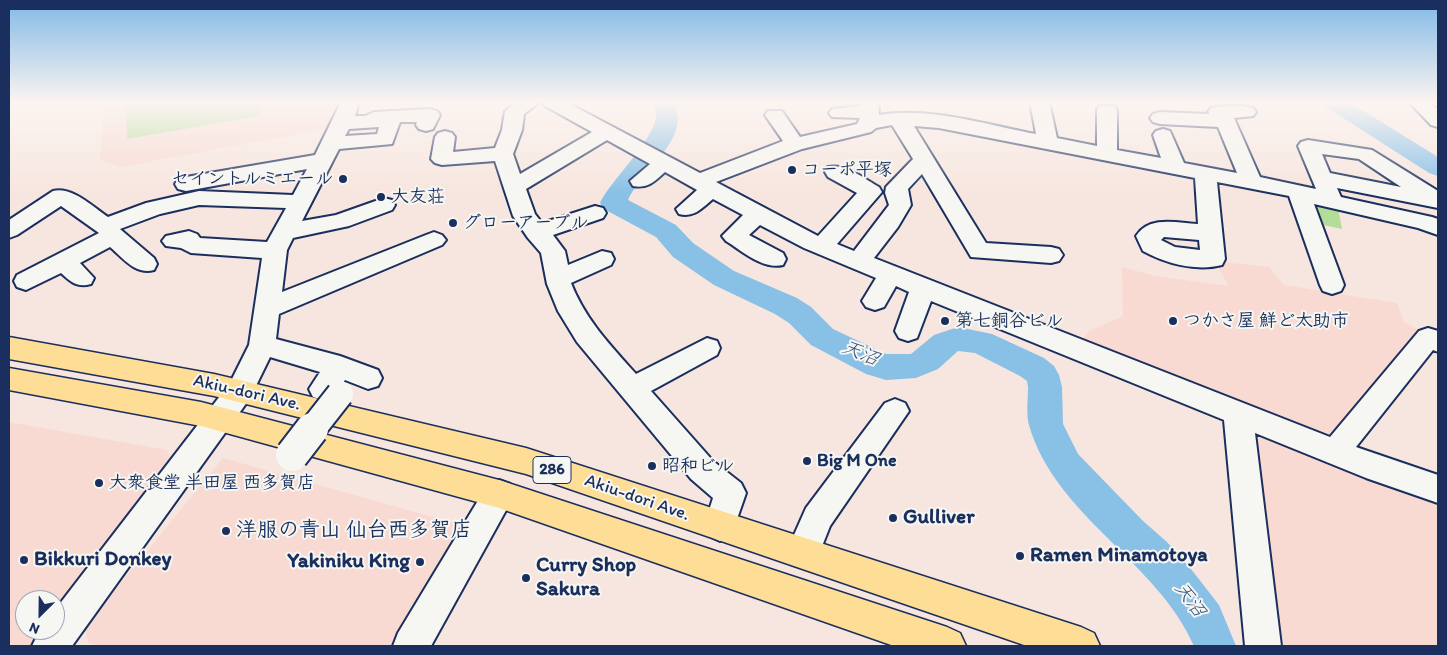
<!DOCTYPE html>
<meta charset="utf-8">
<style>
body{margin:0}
#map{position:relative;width:1447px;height:655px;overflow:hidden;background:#f7e6df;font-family:Itim,sans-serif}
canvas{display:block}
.frame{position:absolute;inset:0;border:10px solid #1b2f5e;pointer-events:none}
.north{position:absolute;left:15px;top:590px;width:50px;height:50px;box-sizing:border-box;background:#f6f6f2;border:1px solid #9ea6b7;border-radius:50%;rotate:203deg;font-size:14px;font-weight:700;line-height:20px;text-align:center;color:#1b2f5e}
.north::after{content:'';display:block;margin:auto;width:18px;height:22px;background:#1b2f5e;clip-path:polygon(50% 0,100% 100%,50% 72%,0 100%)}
</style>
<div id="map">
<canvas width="1447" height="655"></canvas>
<div class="frame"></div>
<div class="north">N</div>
</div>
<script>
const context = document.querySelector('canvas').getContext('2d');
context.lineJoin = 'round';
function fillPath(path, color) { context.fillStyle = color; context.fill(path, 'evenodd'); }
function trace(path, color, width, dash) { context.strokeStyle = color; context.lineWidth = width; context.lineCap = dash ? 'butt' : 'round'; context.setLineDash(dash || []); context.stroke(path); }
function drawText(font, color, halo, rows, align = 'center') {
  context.font = font + ' Itim,"Klee One",sans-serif'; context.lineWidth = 4; context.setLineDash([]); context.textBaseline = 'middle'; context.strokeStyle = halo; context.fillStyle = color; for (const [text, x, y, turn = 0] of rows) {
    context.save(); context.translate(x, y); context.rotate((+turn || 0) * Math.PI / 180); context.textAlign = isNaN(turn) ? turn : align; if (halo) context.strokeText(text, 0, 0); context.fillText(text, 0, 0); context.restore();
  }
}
const built = new Path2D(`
 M103 102H342L331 128 121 167 100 160Z
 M1214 261 1269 267 1284 285 1397 303 1404 322 1424 333 1334 445 1078 345 1089 331 1123 316 1122 267 1155 276 1229 286Z
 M9 422 167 450 172 461 55 621V600H25V630H48L36 646H9Z
 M1270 432 1438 494V646H1277L1256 440Z
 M223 458 468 527 399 646H99L89 643 84 628Z`);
const green = new Path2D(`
 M126 102H265L259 116 127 139Z
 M1320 203 1338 208 1342 229 1314 223 1310 206Z`);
const river = new Path2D(`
 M652 102H674C692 139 642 169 628 200L676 225 693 243 734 271 797 298 811 307 833 329 886 354H911L934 335 958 327 992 334 1044 358 1054 366 1059 375 1062 387 1063 424 1078 454 1143 521 1167 542 1191 569 1219 605 1236 646H1194C1157 561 1055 516 1029 425 1026 414 1028 399 1028 387L1027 381 1020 376 975 353 958 351 938 369 916 378 886 380 866 374 811 345 789 323 775 314 714 285 673 257 656 237 604 209 600 203C611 180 659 135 656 113 655 110 653 105 652 102Z
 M1323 102H1349L1438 157V176L1429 173 1326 107Z`);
const minor = new Path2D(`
 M341 102H359L355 116H365L374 112 430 109 437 111 440 115 433 129 426 131 419 129 416 125 417 122H400L392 144 339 149 302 221 336 215 384 198 392 200 395 205 392 210 349 226 293 238 287 250 282 292 426 235 434 232 442 235 446 240 442 245 279 314 276 339 340 356 378 370 382 378 378 386 368 389 345 380C335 394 330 402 313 397L309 389 320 372 270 357 250 398 72 646H32L40 630H55V610L230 383 249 345 262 258 191 253 181 248 166 246 162 241 166 236 189 231 197 234 200 238 267 242 286 208 199 205 160 214 120 229 154 258 157 264 154 270C135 275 123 258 110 247L80 263 94 278 91 284C77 288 71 282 61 273L26 290 17 287 14 281 17 275 99 233 61 206 17 235 9 238V220L53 191C72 186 93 207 108 217L146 203 199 191 293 195 307 169 186 191 178 189 175 184 178 179 186 177 315 155ZM379 127 377 134 345 136 349 129Z
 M517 102H540L524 114 522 130 513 154 520 174 592 132 545 106 543 102H566L700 173 783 141 765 115 768 111H782L800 137 857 124 860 118 832 117 829 113 832 109 860 106V102H878L879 115C928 106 988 125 1036 134L1030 102H1049L1057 138 1097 146V110L1100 106H1114L1117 110V150L1161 158 1153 135 1156 131 1163 129 1170 131 1184 163 1237 173 1218 127 1160 124 1153 122 1150 118 1153 114 1160 112 1210 114 1208 112 1211 108C1224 105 1240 105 1253 108L1256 112 1253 116 1234 118 1260 177 1316 189 1298 146 1301 142 1308 140 1372 150 1438 191V208L1337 188 1341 197 1432 217 1438 219V235L1418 228 1314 204 1344 285 1341 291 1332 294 1323 291 1320 285 1289 196 1217 182 1225 259 1222 265C1196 272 1165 263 1143 251L1136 236C1149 215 1178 223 1198 224L1195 178 939 128 914 126 986 243 1051 247 1059 249 1063 255 1059 261 1051 263 971 257 922 174 908 189 911 205 898 227 874 258 1330 437 1419 331 1428 328 1438 331V352L1433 350 1356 447 1438 475V503L1366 478 1255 433 1281 646H1245L1224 420 931 301 917 338 908 341 899 338 895 331 909 292 896 286 884 307 875 310 866 307 862 301 876 278 804 248 760 225 749 235 783 253 786 259 783 265C763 270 742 251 726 241L722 236 743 215 713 199C702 208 694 218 679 214L676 209 697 190 665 172C655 181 648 189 633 186L630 181 650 164 607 140 526 189 535 214 542 223 595 206 603 208 606 213 603 218 553 235 565 251 568 265 602 251 611 253 614 259 611 265 571 283C585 319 610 345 636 374L707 338 717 341 720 348 717 355 651 391 713 461 741 483 746 493 731 536 720 541 709 536 704 526 713 498 691 479 577 342 558 311 547 284 541 253 528 238 513 216 495 161 442 165 435 163 431 159 435 137 438 133 445 131 452 133 455 137 453 152 495 148 502 130 505 111ZM892 125 913 159 886 187 885 193 889 205 854 251 837 244 882 192 879 187C864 179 846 163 828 167L825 172 828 177 857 193 818 236 716 182 802 149 871 132 876 128ZM1322 154 1359 159 1401 187 1330 173ZM1164 237 1199 240 1200 250 1175 247 1161 240Z
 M1409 102H1429L1438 110V127L1431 125Z
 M895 399 905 403 909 411 830 526 815 564 803 568 791 564 786 553 806 508 885 403Z
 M499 480 510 484 515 494 431 646H393L398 633 488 484Z`);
const highway = new Path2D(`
 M9 337 214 374 526 448 1081 627 1094 633 1100 646H1027L526 474 214 396 9 359Z
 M9 368 201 402 499 480 947 627 960 633 966 646H894L499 508 201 426 9 390Z`);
const minorBridgeFar1 = new Path2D(`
 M311 431 340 394`);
const minorBridge = new Path2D(`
 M292 455 312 429`);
const markers = [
 [792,170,5,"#1b2f5e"],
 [343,179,5,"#1b2f5e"],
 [381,197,5,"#1b2f5e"],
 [453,223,5,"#1b2f5e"],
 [945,321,5,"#1b2f5e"],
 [1173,321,5,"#1b2f5e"],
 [807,461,5,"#1b2f5e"],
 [652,466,5,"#1b2f5e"],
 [99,483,5,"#1b2f5e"],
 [893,518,5,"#1b2f5e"],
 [226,531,5,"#1b2f5e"],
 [1020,556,5,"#1b2f5e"],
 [24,560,5,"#1b2f5e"],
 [420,562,5,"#1b2f5e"],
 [526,578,5,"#1b2f5e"]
];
const shields = [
 [552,470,38]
];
const shieldNames = [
 ["286",552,470]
];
const poiNames = [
 ["コーポ平塚",802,170],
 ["セイントルミエール",333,179,"right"],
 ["大友荘",391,197],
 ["グローアーブル",463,223],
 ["第七銅谷ビル",955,321],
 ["つかさ屋 鮮ど太助市",1183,321],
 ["Big M One",817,461],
 ["昭和ビル",662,466],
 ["大衆食堂 半田屋 西多賀店",109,483]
];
const streetNames = [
 ["Akiu-dori Ave.",247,393,13],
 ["Akiu-dori Ave.",637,498,19]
];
const waterNames = [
 ["天沼",860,354,23],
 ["天沼",1189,600,54]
];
const nearPoinames = [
 ["Gulliver",903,518],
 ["洋服の青山 仙台西多賀店",236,531],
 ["Ramen Minamotoya",1030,556],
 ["Bikkuri Donkey",34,560],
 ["Yakiniku King",410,562,"right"],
 ["Curry Shop",536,566],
 ["Sakura",536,590]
];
fillPath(built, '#f8dad2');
fillPath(green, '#b3dd99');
fillPath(river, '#88c0e6');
trace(minor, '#1b2f5e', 4);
trace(highway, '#1b2f5e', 3);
fillPath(minor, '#f6f6f2');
fillPath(highway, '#fedd96');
trace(minorBridgeFar1, '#1b2f5e', 30, []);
trace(minorBridge, '#1b2f5e', 36, []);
trace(minorBridgeFar1, '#f6f6f2', 26);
trace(minorBridge, '#f6f6f2', 32);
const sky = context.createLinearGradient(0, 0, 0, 193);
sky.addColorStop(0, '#81b9e7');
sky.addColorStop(0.53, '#fbf4f1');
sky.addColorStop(1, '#fbf4f100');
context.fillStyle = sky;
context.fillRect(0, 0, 1447, 193);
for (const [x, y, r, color] of markers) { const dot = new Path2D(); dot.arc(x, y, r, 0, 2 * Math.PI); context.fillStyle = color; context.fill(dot); trace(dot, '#f6f6f2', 2); }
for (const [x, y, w] of shields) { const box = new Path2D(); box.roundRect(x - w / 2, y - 13.5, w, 27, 4); context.fillStyle = '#f6f6f2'; context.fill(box); trace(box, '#1b2f5e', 1); }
drawText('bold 16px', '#1b2f5e', null, shieldNames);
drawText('bold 18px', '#1b2f5e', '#f6f6f2', poiNames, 'left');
drawText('18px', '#1b2f5e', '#f6f6f2', streetNames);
drawText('italic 19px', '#365380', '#f6f6f2', waterNames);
drawText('bold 21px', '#1b2f5e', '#f6f6f2', nearPoinames, 'left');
</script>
